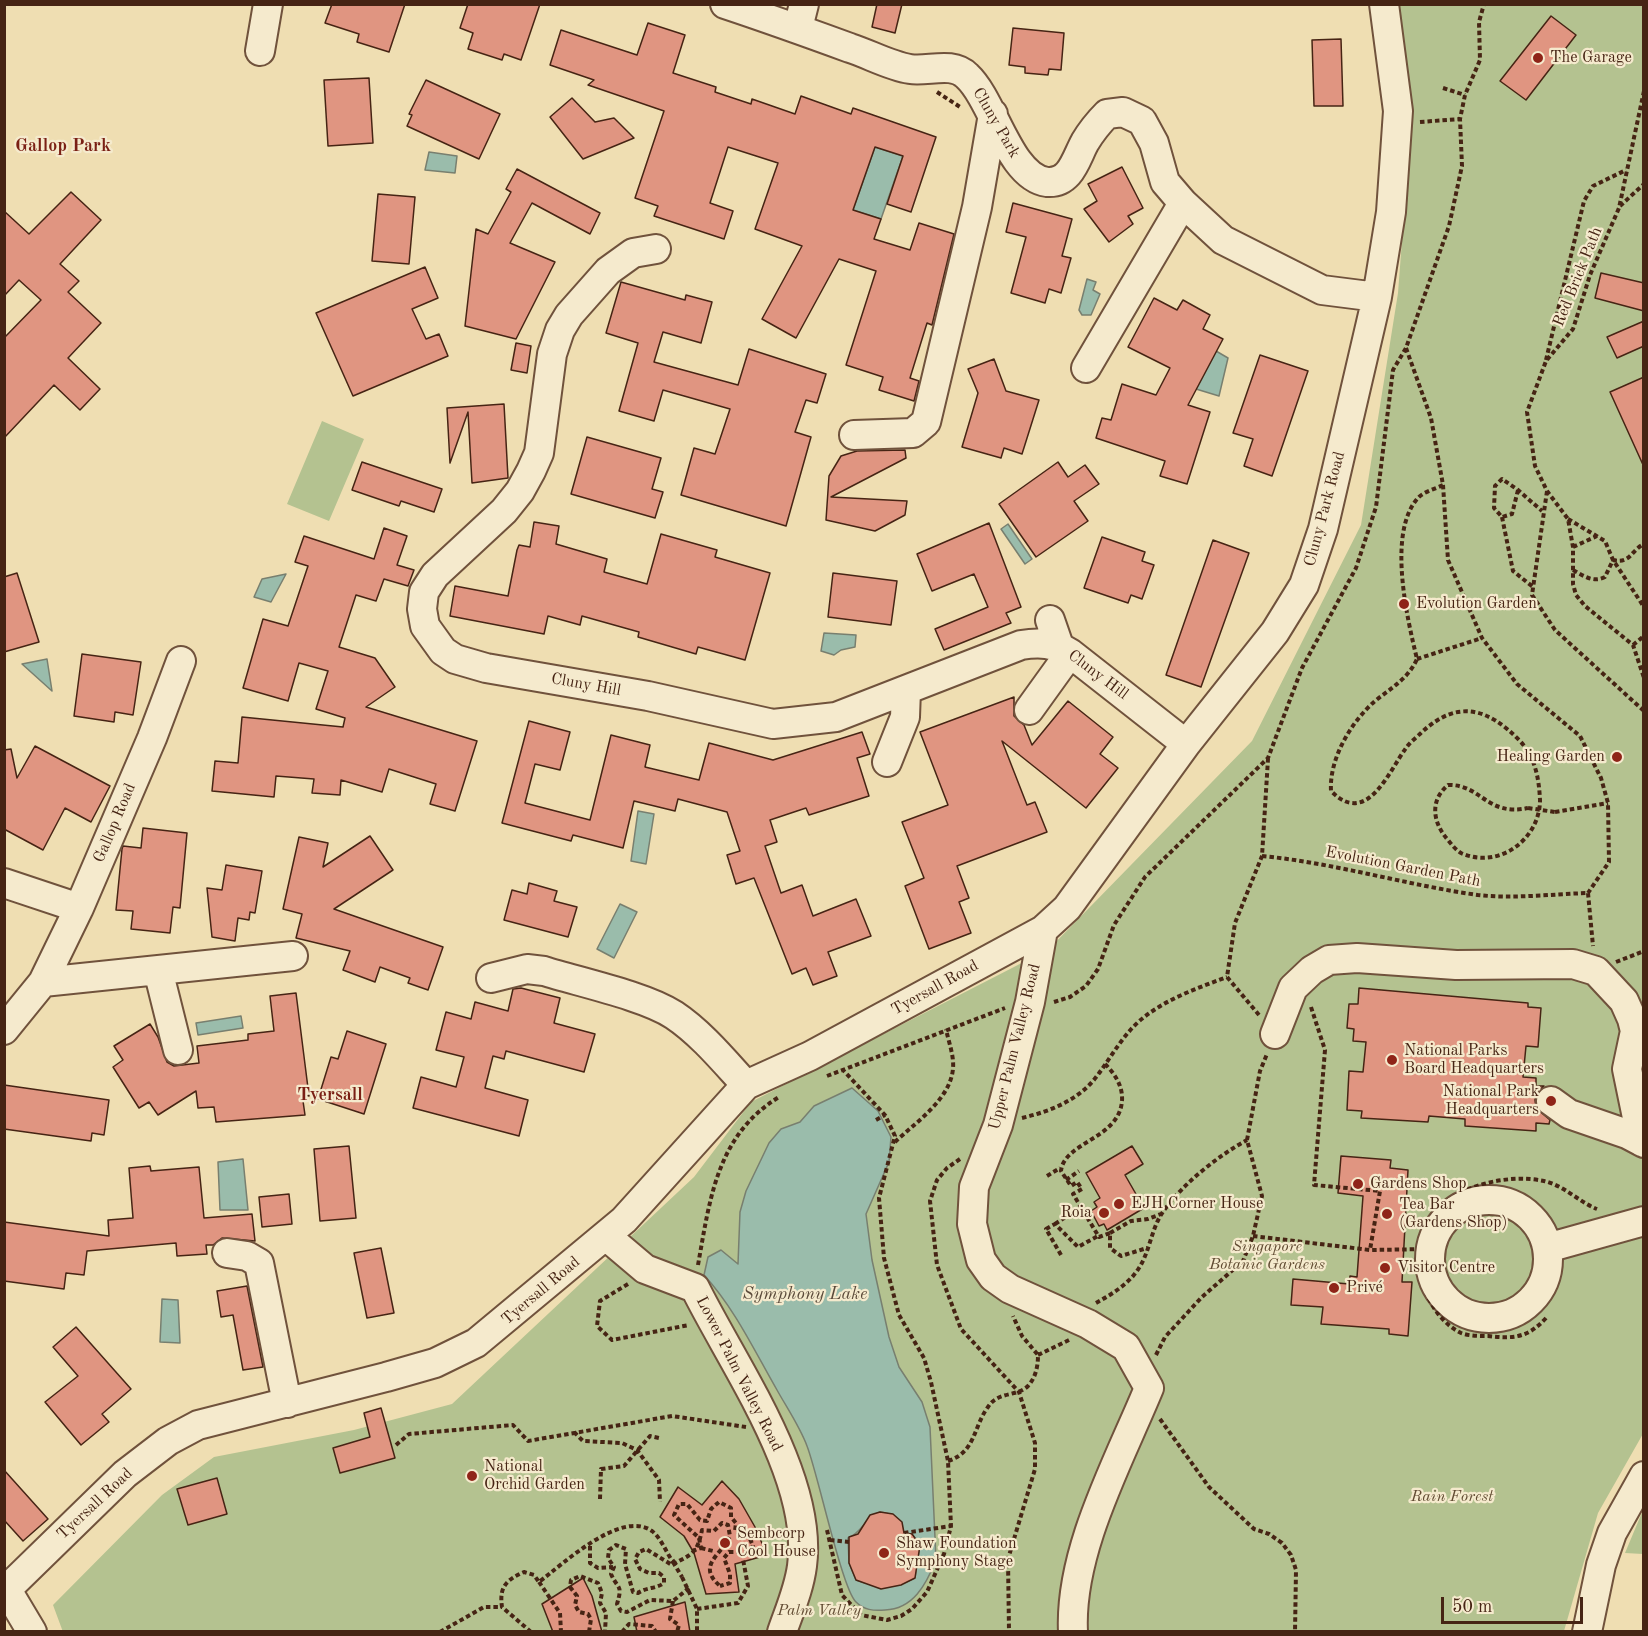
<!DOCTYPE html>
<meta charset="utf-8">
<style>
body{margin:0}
#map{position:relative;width:1648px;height:1636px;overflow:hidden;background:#efdeb2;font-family:"Old Standard TT",serif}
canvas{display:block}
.frame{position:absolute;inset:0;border:6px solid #462414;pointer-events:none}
.scale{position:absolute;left:1441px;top:1597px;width:142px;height:27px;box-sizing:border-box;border:3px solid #462414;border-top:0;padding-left:8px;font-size:18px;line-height:21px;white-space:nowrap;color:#462414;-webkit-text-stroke:4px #f5eacd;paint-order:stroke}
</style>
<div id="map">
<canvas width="1648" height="1636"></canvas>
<div class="frame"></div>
<div class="scale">50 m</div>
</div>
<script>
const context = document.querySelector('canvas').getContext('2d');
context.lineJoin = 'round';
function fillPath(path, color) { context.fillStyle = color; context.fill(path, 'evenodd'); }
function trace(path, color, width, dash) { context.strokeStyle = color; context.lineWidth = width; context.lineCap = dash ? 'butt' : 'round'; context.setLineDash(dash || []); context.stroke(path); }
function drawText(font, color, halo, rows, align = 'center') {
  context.font = font + ' "Old Standard TT",serif'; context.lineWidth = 4.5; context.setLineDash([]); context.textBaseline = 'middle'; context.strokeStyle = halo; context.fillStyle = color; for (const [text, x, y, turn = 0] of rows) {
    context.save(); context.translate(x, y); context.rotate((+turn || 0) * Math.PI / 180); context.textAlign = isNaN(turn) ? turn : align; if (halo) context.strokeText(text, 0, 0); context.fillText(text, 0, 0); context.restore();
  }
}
const green = new Path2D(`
 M1393 5H1643L1644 1432 1598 1513 1564 1631 63 1632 53 1605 162 1495 214 1457 354 1430 452 1404 694 1177 751 1102 1049 949 1252 741 1361 525 1398 293 1411 122Z
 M322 421 364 439 329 521 287 504Z
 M1643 1510V1554L1625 1553Z`);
const water = new Path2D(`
 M875 147 903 156 881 219 853 210Z
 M429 152 457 156 455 173 425 170Z
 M1087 279 1096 282 1093 290 1100 294 1091 315H1082L1079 310Z
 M1216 351 1228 358 1219 396 1196 389Z
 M1008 524 1032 559 1025 564 1001 529Z
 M286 574 271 602 254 597 262 579Z
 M824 633 856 635 855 647 841 650 834 655 821 651Z
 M47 659 52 691 22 664Z
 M638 811 654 814 646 864 631 861Z
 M620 904 637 912 614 958 597 949Z
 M241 1016 243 1028 198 1035 196 1023Z
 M852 1088 878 1111 891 1137 889 1162 866 1214 872 1260 889 1337 899 1367 922 1402 930 1427 936 1560C926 1585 913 1609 885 1610 873 1611 864 1610 856 1602 842 1589 818 1474 807 1446 800 1427 787 1408 777 1390 754 1350 735 1309 704 1275L708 1257 721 1250 738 1264 740 1212 746 1191 769 1143 781 1129 800 1122 814 1106ZM880 1512C895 1514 901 1519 904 1533L912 1534 920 1545 915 1578C893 1589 879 1588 856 1580L849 1563 848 1538C863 1532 865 1517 880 1512Z
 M243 1159 248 1210H220L218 1162Z
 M162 1299 178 1300 180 1343 160 1342Z`);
const building = new Path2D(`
 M332 4H405L389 52 357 42 359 34 325 23Z
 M468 4H540L521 60 504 54 502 60 468 49 473 33 460 28Z
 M877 4H902L895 33 872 27Z
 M1551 16 1576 35 1526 100 1500 81Z
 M648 23 685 35 673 73 716 87 715 92 751 104 752 99 795 114 801 96 851 114 853 108 936 137 911 212 887 204 903 156 875 147 853 210 881 219 874 239 910 250 919 223 954 234 932 325 927 323 910 378 919 381 914 401 879 390 883 377 846 365 876 271 839 259 796 338 762 319 802 246 755 229 778 163 728 147 710 203 733 211 724 239 654 216 658 206 635 198 664 111 588 85 594 80 550 65 561 30 637 55Z
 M1013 28 1064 33 1061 70 1049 69 1048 75 1025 73V67L1009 65Z
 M1341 39 1343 106H1314L1312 40Z
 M369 78 373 143 328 146 324 80Z
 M426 80 500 114 479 159 407 126 412 115 409 114Z
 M572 98 595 122 614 118 634 138 583 159 550 117Z
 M1122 167 1143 208 1128 216 1133 224 1109 242 1084 209 1097 201 1088 184Z
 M517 169 600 213 590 234 532 203 510 243 555 262 516 339 465 326 476 229 488 234 511 192 506 189Z
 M71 192 101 220 60 264 79 281 68 292 101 323 68 358 100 389 80 410 54 385 4 438V338L41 300 19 280 4 296V211L29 234Z
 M378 194 415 197 409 264 372 261Z
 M1013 203 1072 219 1062 256 1071 258 1061 293 1049 289 1045 303 1011 293 1026 237 1006 232Z
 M425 267 438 298 412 309 426 339 439 334 448 356 353 396 316 313Z
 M1601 273 1644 283V311L1595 298Z
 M621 282 685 300 686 295 712 302 701 343 663 332 654 362 738 385 749 349 826 374 817 403 806 400 795 432 811 437 786 526 681 495 694 448 715 454 730 409 663 390 654 421 619 411 638 343 606 333Z
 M1154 298 1177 310 1183 300 1210 315 1203 329 1223 339 1188 405 1210 412 1187 484 1160 476 1165 461 1096 438 1102 418 1111 420 1122 384 1156 395 1170 368 1128 347Z
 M1644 321V346L1617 358 1607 337Z
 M516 343 531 346 527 373 511 370Z
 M1260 355 1308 371 1272 476 1244 466 1253 439 1233 433Z
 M994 359 1006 391 1039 400 1022 454 1004 448 1001 458 962 447 978 393 968 369Z
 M1644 377V467L1610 392Z
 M504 404 508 478 472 483 468 412 450 463 447 408Z
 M587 437 661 458 652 489 663 492 655 518 571 494Z
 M905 450 906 458 831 497 907 501 905 515 875 531 826 520 829 476 841 456 857 451Z
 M362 462 442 489 434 512 401 501 399 506 352 490Z
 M1058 462 1068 477 1085 465 1099 484 1074 501 1088 521 1036 557 999 504Z
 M534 522 559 526 556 544 607 559 604 572 647 584 661 534 717 550 715 557 770 573 745 660 698 647 696 654 638 637 639 632 582 616 580 625 548 616 544 634 450 616 455 586 508 596 517 550 519 545 530 547Z
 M989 523 1021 607 1006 613 1011 623 944 650 935 629 988 607 974 574 932 591 917 554Z
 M384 528 407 536 397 565 414 570 408 586 384 579 376 601 356 595 339 647 375 658 395 687 366 707 477 741 455 811 430 804 436 784 389 769 382 792 341 780 340 795 312 793 314 779 276 776 274 797 212 791 215 761 238 763 242 717 343 727 345 718 316 709 328 671 299 663 288 701 243 688 263 619 288 626 308 566 295 562 304 536 374 559Z
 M1102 537 1145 552 1142 561 1154 565 1142 599 1131 595 1128 603 1084 588Z
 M1213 540 1249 553 1201 687 1166 675Z
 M17 573 39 642 4 652V577Z
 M833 573 897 581 891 625 828 617Z
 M82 654 141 662 133 715 115 712 114 722 74 716Z
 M1014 697V716L1024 725 1032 745 1068 701 1113 737 1100 754 1118 768 1086 808 1002 741 1027 805 1035 802 1047 832 957 866 969 898 959 902 971 933 929 949 905 886 924 878 902 822 948 805 920 732Z
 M529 721 570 732 560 770 535 764 525 803 590 820 611 735 650 745 645 767 699 780 709 743 773 760 862 732 870 754 857 758 869 796 809 815 806 808 770 820 777 842 765 846 781 893 802 885 813 916 856 899 871 936 828 952 837 976 813 985 806 968 792 974 754 878 736 884 727 855 740 851 727 812 678 799 675 811 634 801 623 848 573 835 571 841 502 823Z
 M35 746 110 786 91 822 65 808 43 850 4 829V750L11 749 17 778Z
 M143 828 187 833 180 908 173 907 170 933 131 929 133 911 116 910 122 849 123 846 141 848Z
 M370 836 393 870 334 909 443 947 428 990 408 983 410 978 380 967 375 982 343 970 350 951 296 938 302 914 283 909 299 837 328 843 323 867Z
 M226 865 262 871 255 913 250 912 249 920 238 918 235 941 212 937 207 888 222 890Z
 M529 883 557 891 554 901 577 907 568 937 504 920 512 890 527 894Z
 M521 988 560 998 554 1023 595 1034 584 1072 506 1051 504 1059 493 1056 485 1088 528 1100 519 1136 413 1108 421 1077 456 1087 464 1057 436 1050 446 1012 471 1019 475 1002 508 1011 513 989Z
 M1359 988 1528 1003V1007L1541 1008 1538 1047 1526 1046 1523 1077 1536 1078V1086H1544L1537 1092 1535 1100 1536 1108 1550 1120 1549 1124 1536 1123V1131L1465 1126V1119L1429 1116 1428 1122 1361 1118 1362 1111 1347 1110 1349 1071 1363 1072 1366 1042 1353 1041 1354 1029 1347 1028 1349 1004H1358Z
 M296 993 309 1096 302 1094 305 1115 216 1122 214 1107 198 1108 196 1091 158 1115 149 1102 139 1108 113 1067 123 1060 114 1046 150 1024 158 1037 167 1062 174 1066 199 1063 197 1046 248 1040V1034L274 1031 270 996Z
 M347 1031 386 1044 364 1114 318 1099 331 1057 338 1059Z
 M4 1085 109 1100 104 1135 92 1133 91 1141 4 1129Z
 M349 1146 356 1218 320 1221 314 1149Z
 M1132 1146 1143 1164 1125 1175 1144 1208 1107 1230 1104 1224 1099 1226 1091 1211 1097 1207 1094 1202 1100 1198 1086 1173Z
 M1341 1156 1391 1160 1390 1168 1408 1170 1402 1282H1412L1408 1336 1389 1334V1329L1321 1324 1323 1307 1291 1305 1293 1279 1349 1284 1350 1276 1357 1277 1363 1196 1338 1193Z
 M150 1166 151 1171 199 1167 204 1218 252 1214 255 1241 222 1238 213 1245H206L207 1254 177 1256 176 1243 87 1251 84 1275 66 1273 64 1289 4 1281V1222L109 1236 108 1220 133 1218 129 1168Z
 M289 1194 292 1224 262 1227 259 1197Z
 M381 1248 394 1313 367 1318 354 1253Z
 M247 1286 263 1367 243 1370 233 1315 221 1317 217 1291Z
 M76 1327 131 1389 102 1414 109 1422 81 1445 45 1402 78 1376 53 1347Z
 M381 1408 395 1458 340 1473 333 1448 370 1437 364 1413Z
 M4 1470 48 1519 23 1541 4 1520Z
 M217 1478 227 1514 188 1525 177 1489Z
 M722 1481 739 1499 755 1527 767 1555 735 1564 739 1592 706 1594 694 1553 684 1536 660 1517 678 1487 702 1505Z
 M880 1512 893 1514 902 1522 904 1533 912 1534 920 1545 915 1578 901 1585 881 1589 856 1580 849 1563V1537L858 1534 870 1515Z
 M583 1578 592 1596 602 1632H553L542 1604Z
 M685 1602 690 1632H637L634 1617Z`);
const path = new Path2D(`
 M1443 88 1465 95
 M1644 91 1619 208 1590 275 1573 329 1546 361 1527 412 1535 466 1547 491 1568 519 1573 547V584L1576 595 1585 606 1633 645 1644 678
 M937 92 960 107
 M1420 122 1460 119
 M1620 206 1644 184
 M1406 348 1431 418 1443 485C1435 489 1423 492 1418 498 1387 532 1407 618 1417 659 1408 679 1391 688 1375 701 1351 722 1329 759 1331 791 1367 828 1389 771 1406 748 1410 742 1417 737 1422 732 1458 699 1488 708 1520 741 1535 757 1539 778 1540 800 1540 839 1499 870 1461 853 1456 850 1452 845 1448 840 1433 823 1429 801 1448 785 1481 784 1487 817 1528 808
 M1546 360 1584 201 1593 186 1626 170
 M1443 485 1448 560 1482 638 1517 684 1580 736 1601 778 1608 803 1609 862 1588 893
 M1518 490 1512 514 1502 517 1494 508 1495 486 1502 479 1518 490 1542 511
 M1547 491 1532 595 1555 630 1644 711
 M1502 517 1513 571 1533 587
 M1568 519 1605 541 1613 560 1644 607
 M1573 547 1597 536
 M1573 570C1584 576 1593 583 1605 577L1613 560C1631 564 1631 550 1644 544
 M1633 645 1644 636
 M1417 659 1482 638
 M1555 812 1608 803
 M1262 856C1335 863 1406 885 1478 895 1514 899 1553 894 1588 893
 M1588 893 1593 946
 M1616 962 1644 951
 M1054 1002 1070 997 1086 986 1098 969 1114 925 1145 877 1268 758 1302 668 1356 568 1376 507 1393 370 1406 348 1449 226 1462 166 1460 119 1465 95 1480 60 1479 22 1484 4
 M1311 1007 1325 1050 1314 1185 1380 1191 1370 1250
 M1259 1015 1227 977 1235 923 1262 856 1268 759
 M1105 1064C1115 1074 1123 1086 1122 1101 1119 1139 1064 1142 1061 1171L1071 1186 1077 1182 1082 1189 1073 1194 1099 1237 1110 1233V1248L1121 1256 1147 1248
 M827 1076 1005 1008
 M1022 1118C1051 1111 1079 1100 1097 1076 1112 1056 1124 1033 1143 1018 1168 998 1198 988 1227 977
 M876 1120 885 1115
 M895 1142C917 1121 956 1096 953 1061 952 1050 948 1039 946 1029
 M960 1159 947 1168 937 1180 930 1201 937 1265 961 1329 1019 1392 1035 1443V1469L1008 1559 1009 1632
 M1047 1176 1060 1168
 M1066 1180 1079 1171
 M1055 1224 1081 1207
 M1110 1233 1131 1221 1148 1219 1161 1214
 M1253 1236 1370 1250 1430 1249
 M1061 1255 1046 1229 1055 1224 1078 1247 1098 1236
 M698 1265C710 1198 717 1135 779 1097
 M628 1284 600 1301 597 1326 612 1340 689 1325
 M1096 1303C1112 1294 1129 1284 1139 1268 1151 1249 1151 1227 1165 1209 1185 1182 1218 1156 1247 1140
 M1546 1318C1528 1338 1513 1339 1488 1336 1480 1336 1468 1336 1461 1333 1424 1315 1408 1256 1429 1221 1450 1186 1507 1173 1544 1181 1565 1186 1579 1202 1597 1209
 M1038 1355 1069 1340
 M1156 1355 1165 1337 1202 1297 1243 1261 1253 1236 1262 1196 1247 1140 1260 1071 1267 1054
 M1160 1419 1209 1487 1254 1529 1269 1534 1282 1543 1291 1555 1296 1570 1295 1632
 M574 1432 583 1441 622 1443 637 1450 659 1480 660 1502
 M396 1445 409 1434 513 1425 528 1441 672 1416 746 1427
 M948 1461C976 1452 973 1427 988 1407 998 1391 1017 1397 1028 1386 1036 1377 1038 1366 1038 1355L1022 1336 1013 1316
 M600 1499 601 1469 624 1466 650 1436 659 1438
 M827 1530 842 1595 861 1615 887 1620 901 1616 912 1609 927 1592 944 1554 951 1526 948 1461 931 1382 924 1358 899 1315 884 1258 879 1198 895 1136 885 1115 843 1070
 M904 1533 951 1526
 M830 1540 849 1542
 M590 1546V1563L598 1568 613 1567
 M701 1548 713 1551
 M682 1577 697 1609V1632
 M539 1582 560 1613 561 1632
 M689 1588 673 1601 650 1600 627 1612 621 1611 617 1604C623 1584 618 1590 611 1574L614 1567 608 1558 609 1550 616 1545 626 1549 625 1564 633 1592 638 1593C647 1587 656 1589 664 1583V1577L659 1573H649L640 1569 635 1559 639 1552 646 1549 672 1565C693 1553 697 1554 702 1530L714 1531 722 1523 728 1525 730 1536C721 1556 696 1565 720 1586
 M673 1601 670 1619 679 1625 677 1632
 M697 1609 738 1603 748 1586 742 1554
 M440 1632 484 1607H502
 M531 1632 502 1607C499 1587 506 1580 524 1572L534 1575 539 1582C563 1564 621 1509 652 1531 661 1538 666 1552 673 1562L676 1560
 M589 1632 591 1619 588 1614 579 1612 575 1605 577 1596 570 1587 571 1580 580 1576 598 1583 602 1593 600 1603 606 1613 605 1632
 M622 1632 629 1624 652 1626 656 1632`);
const minor = new Path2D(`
 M725 4C767 18 809 33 850 48 869 54 890 66 910 69 928 72 952 61 967 76 994 101 1009 177 1047 182 1071 184 1076 158 1085 142 1091 132 1099 122 1107 114L1123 112 1142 121 1154 143 1165 182 1183 203 1223 240 1322 290 1377 297
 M798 28 804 4
 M260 51 268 4
 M656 249 633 253 608 271 569 315 560 330 552 354 539 453 531 471 520 491 504 511 435 575 424 592 422 609 425 626 443 651 455 659 486 668 648 696 773 724 836 717 1021 645C1040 642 1054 643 1070 653L1186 744
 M1086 368 1183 203
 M854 435 913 433 926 422 977 207 993 114
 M1050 620 1059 646
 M1029 710 1070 653
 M887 762 905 717 906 690
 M4 883 79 908
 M1043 930 1030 1002 998 1125 974 1187 972 1224 981 1260 993 1277 1010 1289 1088 1324 1126 1347 1149 1388C1119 1461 1069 1551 1073 1632
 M158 970 178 1050
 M491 978 527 969 544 971C579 982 645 996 674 1015 701 1033 724 1061 746 1085
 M43 982 293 956
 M4 1030 43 982 79 908 152 738 181 661
 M1275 1034 1293 988 1312 970 1329 960 1357 958 1456 965 1573 964 1596 971 1624 1001 1632 1019 1635 1031 1627 1069 1642 1142
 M1551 1101 1569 1114 1627 1134 1644 1143
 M1430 1259a59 59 0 1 1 118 0a59 59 0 1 1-118 0Z
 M606 1236 645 1269 695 1288C733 1365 814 1477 802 1566 799 1589 790 1609 782 1632
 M1547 1248 1644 1221
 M227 1253 247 1256 259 1263 287 1403
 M4 1585 32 1632
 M4 1592 125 1474 168 1441 198 1425 386 1377 435 1363 476 1343 624 1220 746 1085 810 1056 1043 930 1067 908 1186 744 1275 632 1304 585 1323 529 1377 297 1391 212 1398 111 1384 4
 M1587 1632 1601 1565 1612 1533 1644 1476`);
const pathBridge = new Path2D(`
 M1528 808 1555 812
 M692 1551 701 1548 699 1538 674 1515 679 1504H687L700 1520 707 1521 711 1509 719 1502 731 1508V1517L736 1523 735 1531 750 1539 753 1546 748 1552H729L724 1558 730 1574V1583L720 1586
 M673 1562 682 1577`);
const markers = [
 [1538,58,6,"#8f2418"],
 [1404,604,6,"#8f2418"],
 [1617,757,6,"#8f2418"],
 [1392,1060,6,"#8f2418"],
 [1551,1101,6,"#8f2418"],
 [1358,1184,6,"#8f2418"],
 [1119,1204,6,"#8f2418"],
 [1104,1213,6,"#8f2418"],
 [1387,1214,6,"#8f2418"],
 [1385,1268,6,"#8f2418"],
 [1334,1288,6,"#8f2418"],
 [472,1476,6,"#8f2418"],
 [725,1543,6,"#8f2418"],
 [884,1553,6,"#8f2418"]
];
const poiNames = [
 ["The Garage",1550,58],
 ["Evolution Garden",1416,604],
 ["Healing Garden",1605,757,"right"],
 ["National Parks",1404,1051],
 ["Board Headquarters",1404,1069],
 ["National Park",1539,1092,"right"],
 ["Headquarters",1539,1110,"right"],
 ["Gardens Shop",1370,1184],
 ["EJH Corner House",1131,1204],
 ["Tea Bar",1399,1205],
 ["(Gardens Shop)",1399,1223],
 ["Roia",1092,1213,"right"],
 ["Visitor Centre",1397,1268],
 ["Privé",1346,1288],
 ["National",484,1467],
 ["Orchid Garden",484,1485],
 ["Sembcorp",737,1534],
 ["Cool House",737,1552],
 ["Shaw Foundation",896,1544],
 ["Symphony Stage",896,1562]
];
const streetNames = [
 ["Cluny Park",996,123,60],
 ["Red Brick Path",1578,277,-68],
 ["Cluny Park Road",1325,509,-75],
 ["Cluny Hill",1098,675,37],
 ["Cluny Hill",586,685,10],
 ["Gallop Road",115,823,-67],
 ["Evolution Garden Path",1403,867,11],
 ["Tyersall Road",935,988,-29],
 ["Upper Palm Valley Road",1015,1047,-76],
 ["Tyersall Road",541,1291,-40],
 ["Lower Palm Valley Road",739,1374,63],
 ["Tyersall Road",95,1504,-43]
];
const parkNames = [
 ["Singapore",1267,1247],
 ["Botanic Gardens",1267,1265],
 ["Rain Forest",1452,1497],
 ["Palm Valley",819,1611]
];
const neighbourhoodNames = [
 ["Gallop Park",63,146],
 ["Tyersall",330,1095]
];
const waterNames = [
 ["Symphony Lake",805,1294]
];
fillPath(green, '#b4c290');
fillPath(water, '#9abcab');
trace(water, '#787f6f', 1.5);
fillPath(building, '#e09581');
trace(building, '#462414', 1.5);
trace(minor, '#70523c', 32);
trace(path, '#462414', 4, [4.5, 3]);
trace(minor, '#f5eacd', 28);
trace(pathBridge, '#462414', 4, [4.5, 3]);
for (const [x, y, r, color] of markers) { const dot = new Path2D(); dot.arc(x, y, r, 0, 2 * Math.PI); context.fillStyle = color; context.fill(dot); trace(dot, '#f5eacd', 2); }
drawText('16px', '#462414', '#f5eacd', poiNames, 'left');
drawText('16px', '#462414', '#f5eacd', streetNames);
drawText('italic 16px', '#624c33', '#f5eacd', parkNames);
drawText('bold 18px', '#7a1f14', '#f5eacd', neighbourhoodNames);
drawText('italic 18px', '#5b4a3a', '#f5eacd', waterNames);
</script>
